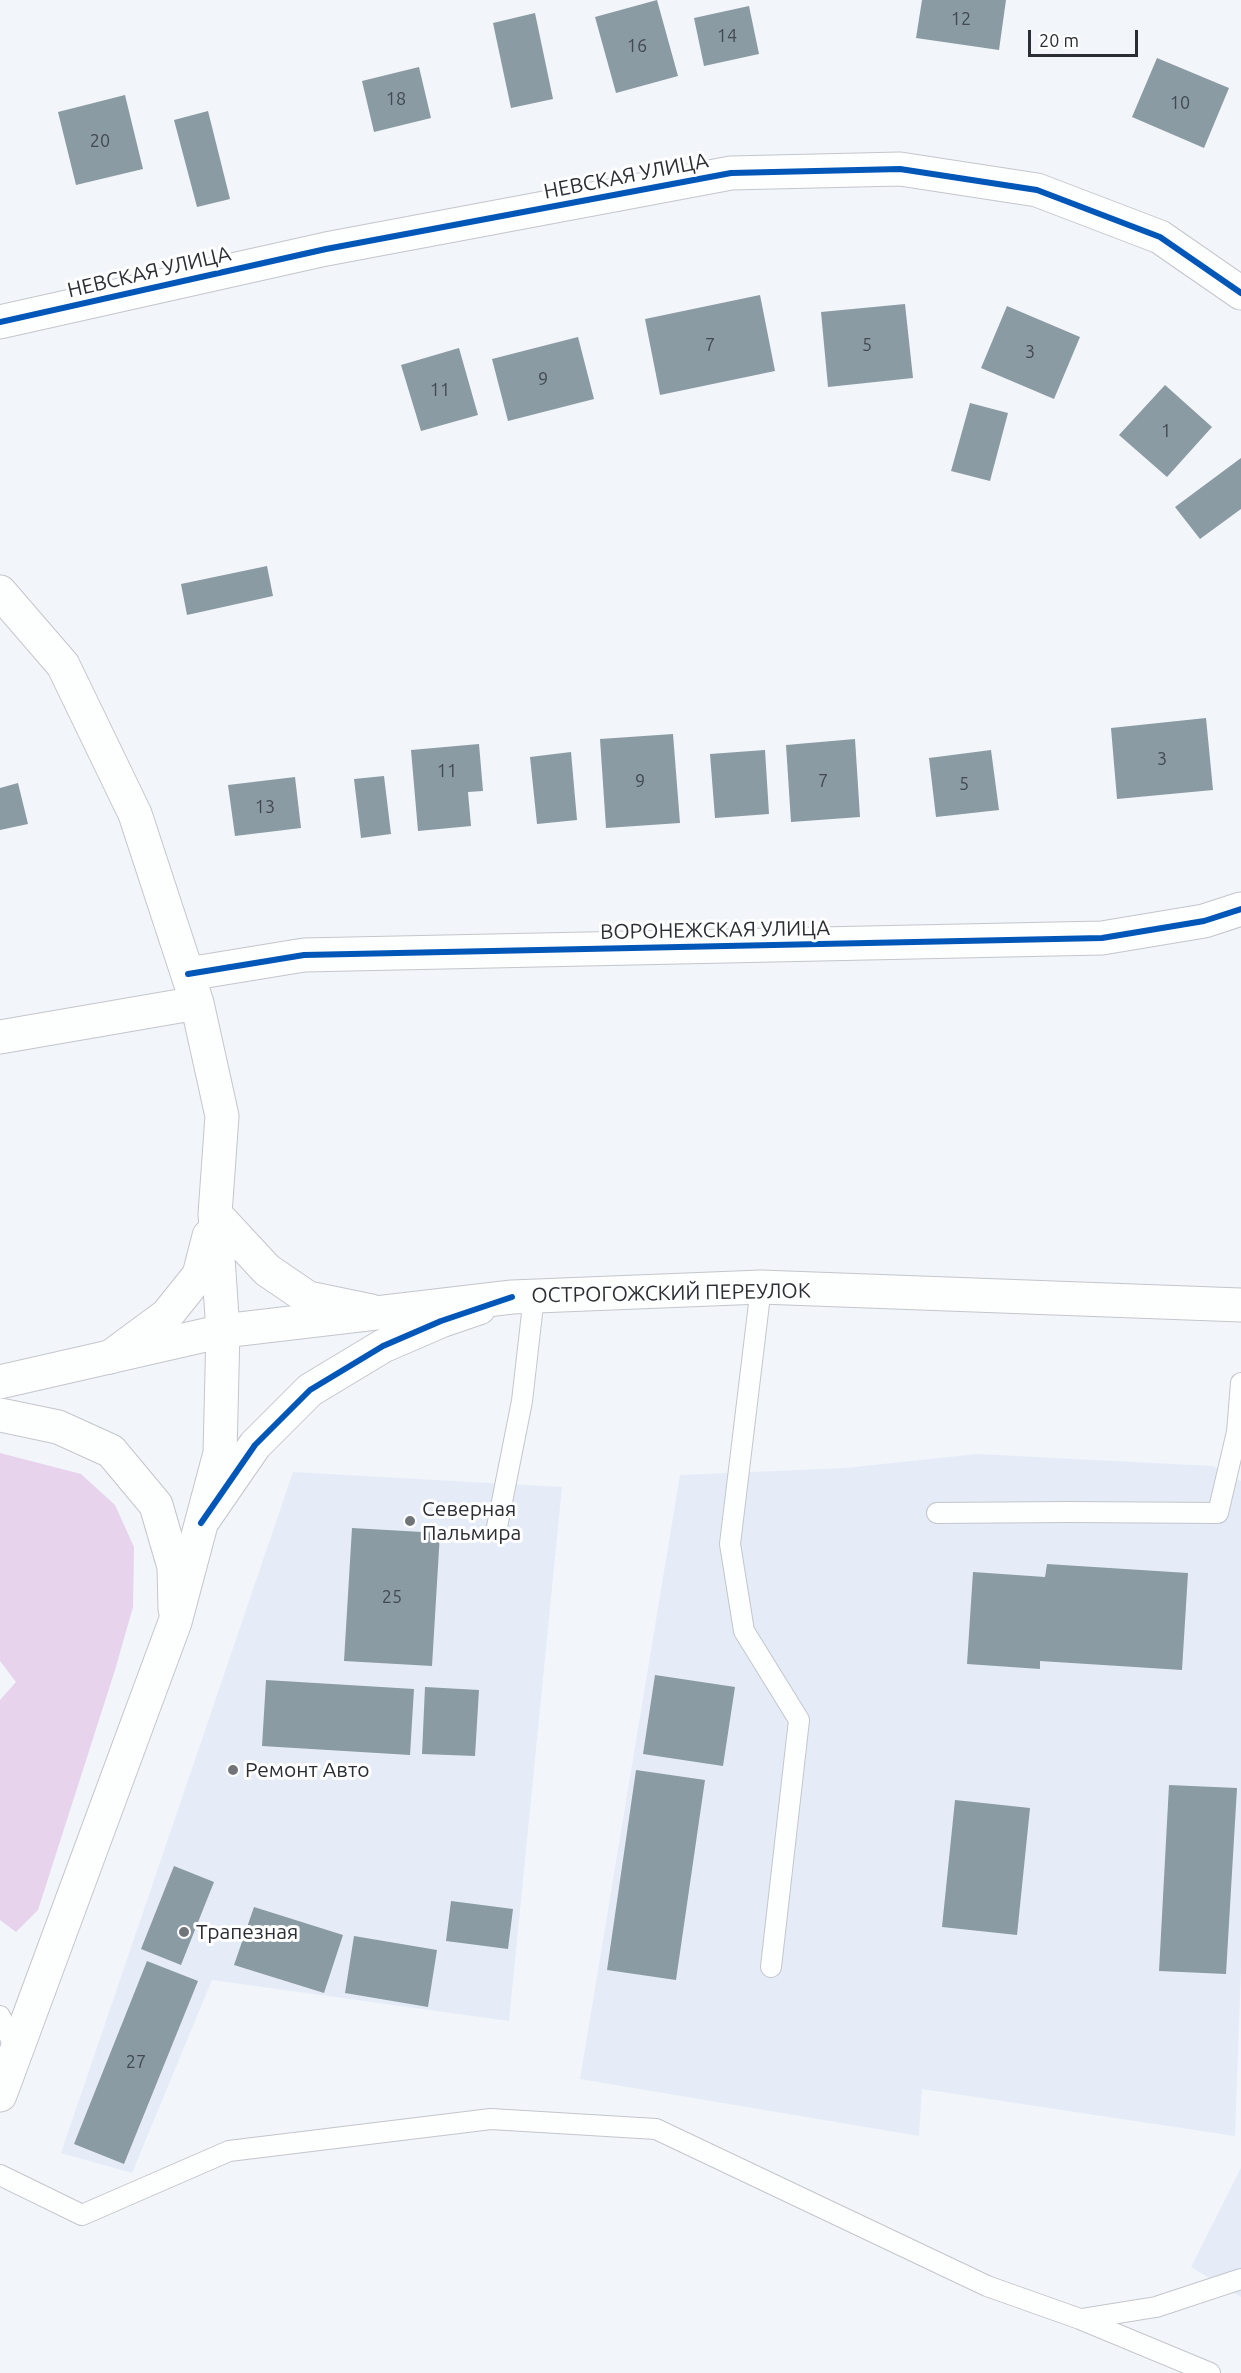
<!DOCTYPE html>
<meta charset="utf-8">
<style>
body{margin:0}
#map{position:relative;width:1241px;height:2373px;overflow:hidden;background:#f2f5fa;font-family:Ubuntu,sans-serif}
canvas{display:block}
.scale{position:absolute;left:1028px;top:30px;width:110px;height:27px;box-sizing:border-box;border:3px solid #2b2e34;border-top:0;padding-left:8px;font-size:18px;line-height:21px;white-space:nowrap;color:#2b2e34;-webkit-text-stroke:4px #fff;paint-order:stroke}
</style>
<div id="map">
<canvas width="1241" height="2373"></canvas>
<div class="scale">20 m</div>
</div>
<script>
const context = document.querySelector('canvas').getContext('2d');
context.lineJoin = 'round';
function fillPath(path, color) { context.fillStyle = color; context.fill(path, 'evenodd'); }
function trace(path, color, width, dash) { context.strokeStyle = color; context.lineWidth = width; context.lineCap = dash ? 'butt' : 'round'; context.setLineDash(dash || []); context.stroke(path); }
function drawText(font, color, halo, rows, align = 'center') {
  context.font = font + ' Ubuntu,sans-serif'; context.lineWidth = 6; context.setLineDash([]); context.textBaseline = 'middle'; context.strokeStyle = halo; context.fillStyle = color; for (const [text, x, y, turn = 0] of rows) {
    context.save(); context.translate(x, y); context.rotate((+turn || 0) * Math.PI / 180); context.textAlign = isNaN(turn) ? turn : align; if (halo) context.strokeText(text, 0, 0); context.fillText(text, 0, 0); context.restore();
  }
}
const built = new Path2D(`
 M977 1454 1213 1466 1241 1481V1967L1235 2136 922 2089 919 2136 580 2079 680 1475 845 1468Z
 M293 1472 562 1487 509 2021 212 1980 132 2173 61 2153Z
 M1241 2168V2297L1191 2267Z`);
const green = new Path2D(`
 M0 1453 81 1474 115 1505 134 1547 133 1607 115 1670 38 1910 16 1932 0 1920V1700L16 1682 0 1661Z`);
const building = new Path2D(`
 M657 0 678 76 616 93 595 17Z
 M922 0H1006L999 50 916 38Z
 M749 6 759 54 704 66 694 18Z
 M535 13 553 99 511 108 493 23Z
 M1157 58 1229 88 1204 148 1132 117Z
 M419 67 431 118 374 132 362 81Z
 M125 95 143 169 76 185 58 112Z
 M208 111 230 199 197 207 174 120Z
 M760 295 775 371 660 395 645 319Z
 M905 304 913 378 828 387 821 312Z
 M1007 306 1080 337 1054 399 981 368Z
 M578 337 594 399 508 421 492 359Z
 M459 348 478 415 421 431 401 365Z
 M1165 385 1212 427 1167 477 1119 435Z
 M970 403 1008 413 990 481 951 471Z
 M1241 458V509L1200 539 1175 507Z
 M267 566 273 596 187 615 181 584Z
 M1206 718 1213 790 1117 799 1111 728Z
 M673 734 680 823 606 828 600 739Z
 M855 739 860 817 791 822 786 745Z
 M479 744 483 791 468 792 471 826 418 831 411 750Z
 M765 750 769 814 715 818 710 754Z
 M991 750 999 810 936 817 929 758Z
 M571 752 577 820 537 824 530 757Z
 M384 776 391 834 361 838 354 779Z
 M295 777 301 828 235 836 228 785Z
 M18 783 28 824 0 830V788Z
 M352 1528 440 1533 432 1666 344 1661Z
 M1047 1564 1188 1573 1182 1670 1040 1661V1669L967 1664 973 1572 1045 1577Z
 M655 1675 735 1687 723 1766 643 1754Z
 M266 1680 414 1689 410 1755 262 1746Z
 M425 1687 479 1690 475 1756 422 1754Z
 M636 1770 705 1780 676 1980 607 1970Z
 M1169 1785 1237 1788 1226 1974 1159 1971Z
 M955 1800 1030 1808 1017 1935 942 1927Z
 M174 1866 214 1882 181 1965 141 1949Z
 M451 1901 513 1909 508 1949 446 1941Z
 M254 1907 343 1935 324 1993 234 1965Z
 M354 1936 437 1950 428 2007 345 1993Z
 M147 1961 198 1981 124 2164 74 2144Z`);
const service = new Path2D(`
 M761 1287 730 1544 744 1631 799 1720 771 1967
 M937 1513 1068 1512 1218 1513 1237 1432 1241 1383
 M496 1532 522 1401 534 1296
 M0 2016 17 2052
 M0 2175 82 2215 229 2151 491 2119 656 2129 987 2286 1080 2319 1210 2373
 M1081 2319 1156 2307 1241 2279`);
const minor = new Path2D(`
 M0 322 326 249 731 173 900 169 1037 190 1160 237 1241 293
 M0 592 63 665 135 814 197 1003 222 1116 215 1214 223 1331
 M188 974 304 955 1102 938 1204 921 1241 909
 M0 1037 197 1003
 M215 1214 267 1270 308 1298 371 1311
 M110 1357 167 1315 199 1275 209 1236
 M0 1415 58 1427 111 1451 156 1505 174 1567 175 1609
 M204 1519 255 1445 310 1390 383 1346 441 1321 479 1308`);
const secondary = new Path2D(`
 M0 1382 223 1331 512 1297 761 1287 1241 1305
 M0 2095 175 1622 220 1453 223 1331`);
const cycleway = new Path2D(`
 M0 322 326 249 731 173 900 169 1037 190 1160 237 1241 293
 M188 974 304 955 1102 938 1204 921 1241 909
 M201 1523 255 1445 310 1390 383 1346 441 1321 512 1297`);
const markers = [
 [410,1521,6,"#717479"],
 [233,1770,6,"#717479"],
 [184,1932,6,"#717479"]
];
const numberNames = [
 ["12",961,19],
 ["14",727,36],
 ["16",637,46],
 ["18",396,99],
 ["10",1180,103],
 ["20",100,141],
 ["7",710,345],
 ["5",867,345],
 ["3",1030,352],
 ["9",543,379],
 ["11",440,390],
 ["1",1166,431],
 ["3",1162,759],
 ["11",447,771],
 ["9",640,781],
 ["7",823,781],
 ["5",964,784],
 ["13",265,807],
 ["25",392,1597],
 ["27",136,2062]
];
const streetNames = [
 ["НЕВСКАЯ УЛИЦА",626,176,-11],
 ["НЕВСКАЯ УЛИЦА",149,272,-13],
 ["ВОРОНЕЖСКАЯ УЛИЦА",715,930,-1],
 ["ОСТРОГОЖСКИЙ ПЕРЕУЛОК",671,1293,-1]
];
const poiNames = [
 ["Северная",422,1509],
 ["Пальмира",422,1533],
 ["Ремонт Авто",245,1770],
 ["Трапезная",196,1932]
];
fillPath(built, '#e5ecf8');
fillPath(green, '#e8d3ed');
fillPath(building, '#8a9ba3');
trace(service, '#c3c6cb', 22);
trace(minor, '#c3c6cb', 35);
trace(secondary, '#c3c6cb', 35);
trace(service, '#fdfefe', 20);
trace(minor, '#fdfefe', 33);
trace(secondary, '#fdfefe', 33);
trace(cycleway, '#0057b8', 6);
for (const [x, y, r, color] of markers) { const dot = new Path2D(); dot.arc(x, y, r, 0, 2 * Math.PI); context.fillStyle = color; context.fill(dot); trace(dot, '#fff', 2); }
drawText('18px', '#434950', null, numberNames);
drawText('21px', '#2b2e34', '#fff', streetNames);
drawText('21px', '#2b2e34', '#fff', poiNames, 'left');
</script>
